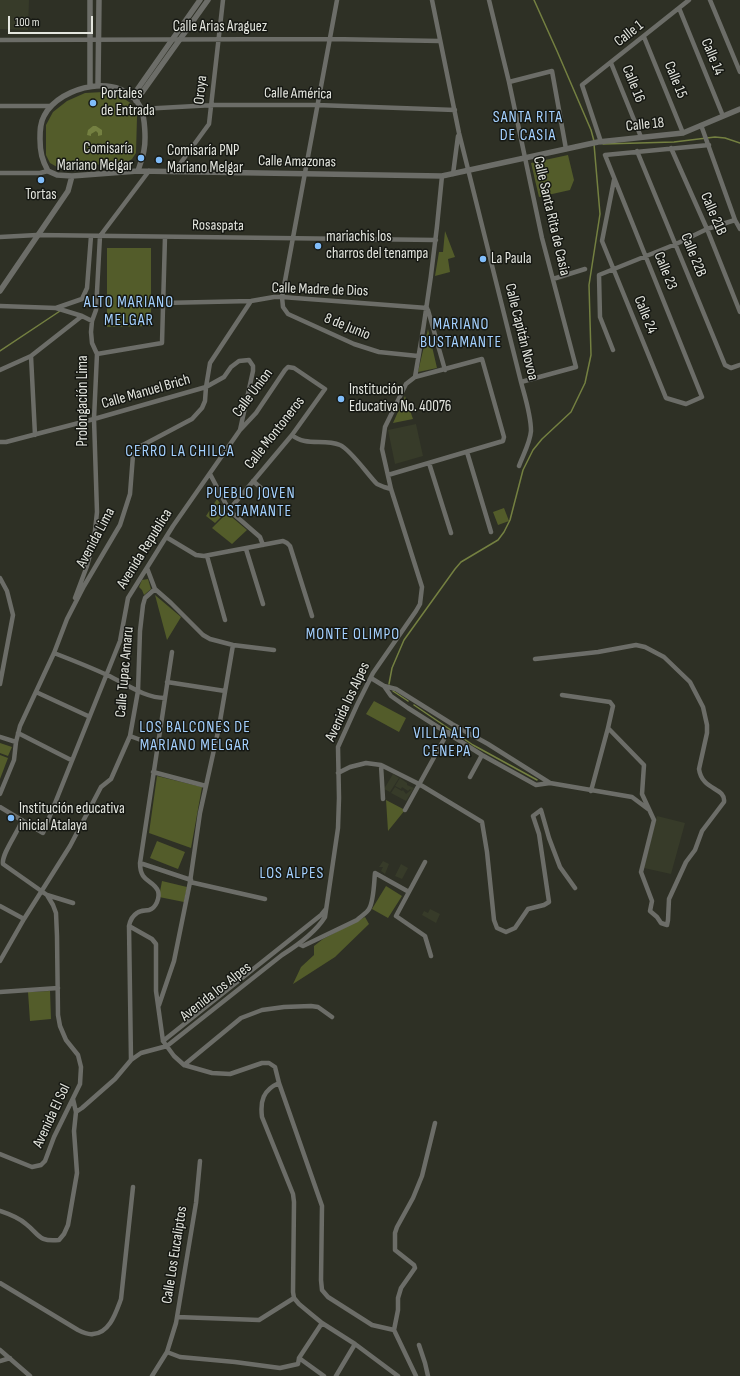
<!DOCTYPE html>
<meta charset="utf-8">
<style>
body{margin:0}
#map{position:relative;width:740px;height:1376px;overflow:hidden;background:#2e3025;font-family:"Sofia Sans Condensed",sans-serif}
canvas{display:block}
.scale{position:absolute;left:8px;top:16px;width:85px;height:18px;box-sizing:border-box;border:2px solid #e4e6df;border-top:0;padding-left:5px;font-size:12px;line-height:14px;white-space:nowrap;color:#e4e6df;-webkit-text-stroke:3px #161813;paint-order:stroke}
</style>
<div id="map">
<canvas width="740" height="1376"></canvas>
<div class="scale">100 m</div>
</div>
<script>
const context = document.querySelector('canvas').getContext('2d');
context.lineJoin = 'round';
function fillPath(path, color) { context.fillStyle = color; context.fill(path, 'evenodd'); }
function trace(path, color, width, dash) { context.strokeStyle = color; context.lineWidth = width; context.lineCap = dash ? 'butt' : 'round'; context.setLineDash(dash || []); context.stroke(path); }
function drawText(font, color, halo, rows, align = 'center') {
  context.font = font + ' "Sofia Sans Condensed",sans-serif'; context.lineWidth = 3; context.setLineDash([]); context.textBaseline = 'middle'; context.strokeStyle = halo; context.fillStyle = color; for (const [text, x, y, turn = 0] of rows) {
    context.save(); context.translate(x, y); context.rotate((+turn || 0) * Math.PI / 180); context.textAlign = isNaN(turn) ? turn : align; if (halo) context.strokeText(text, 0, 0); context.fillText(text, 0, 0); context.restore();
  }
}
const built = new Path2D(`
 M0 0H29L28 30 0 29Z
 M416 424 423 456 395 464 388 430Z
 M393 774 399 778 390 792 384 789Z
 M400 778 407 783V785L414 788 406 801 391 793 395 787 402 791 403 790 406 794 411 790 410 789 408 791 402 787 401 789 395 786Z
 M657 816 685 823 671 874 644 868Z
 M383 861 389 864 385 874 381 871 383 867H379Z
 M401 864 408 868 402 879 395 876Z
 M430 909 440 914 436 923 422 915 424 911 428 913Z`);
const green = new Path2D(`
 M103 92 120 96 132 104 137 117 136 153 132 159 126 163 57 167 50 163 46 155V125L53 112 67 101 85 93Z
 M568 155 574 180 570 190 539 197 531 163Z
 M445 231 455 257 448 259 450 272 435 276 439 252H443Z
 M107 248H151V326L107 327Z
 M428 329 437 368 418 372Z
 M405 396 413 419 393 423Z
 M217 499 226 512 215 523 206 516Z
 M504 508 509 521 498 525 493 512Z
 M227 513 247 530 232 544 212 528Z
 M148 579 151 589 144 595 142 590 139 587 142 580Z
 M155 595 181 617 167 640Z
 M374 701 406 718 399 732 366 714Z
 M0 743 12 747 8 756 0 753Z
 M0 755 8 758 0 779Z
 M157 776 202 787 191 848 149 833Z
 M386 800 405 810 388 831Z
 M157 841 185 852 178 869 150 858Z
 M162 881 187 887 184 902 159 897Z
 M386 886 402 896 388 918 372 909Z
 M365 917 369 924 335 957 293 984 301 967 314 955V946L323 939Z
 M50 991 51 1019 30 1021 28 992Z`);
const water = new Path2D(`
 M93 126H96L102 130V135L98 136V133L96 131 91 134V136L87 135 88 130Z`);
const stream = new Path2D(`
 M534 0 557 51 591 130 594 141
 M603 144 674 142 715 137 725 138 740 143
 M0 351 60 311
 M389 684 392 668 404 640 455 569 461 562 498 540 504 532 510 520 523 470 533 450 542 439 571 412 585 383 591 355 589 285 600 214 594 144
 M393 691 408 701
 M414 705 473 745 537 780`);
const minor = new Path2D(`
 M337 0 282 297 283 307 288 314 354 344 379 352 418 356
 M432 0 459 133 521 382C525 397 531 415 531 431 530 443 523 455 519 466
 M489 0 509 82 542 238 576 367 521 382
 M710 0 740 72
 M679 8 723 116
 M644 37 683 133
 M0 40 330 39 440 41
 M611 63 641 137
 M509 82 552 71 566 149
 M0 106H50
 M141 109 214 105H317L455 110
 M701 125 735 220 740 229
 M601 142 582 85 689 0
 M671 148 707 229 740 312
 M637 151 725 365 731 368 740 365
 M174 172 209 124 223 0
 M0 173H40L48 171
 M453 174 458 136
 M614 180 602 241 666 398 686 404 702 397 605 155 709 145
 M0 237 37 235 436 240
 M553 279 585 269
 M163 303 251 301 274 297H282L427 308
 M0 306 56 308 82 316
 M56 308 82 299 87 288 91 236
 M428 310 445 370
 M613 350 600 317 599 275 676 244 707 229 735 220
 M97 354 162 343 165 237
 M31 356 35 435
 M0 370 31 356 82 316 92 321
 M415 377C427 311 436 244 442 176
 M292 435C306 447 324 438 340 445 350 449 368 475 377 484L384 487 391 489
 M0 442H6L94 419 206 387 224 377 231 367 239 361 249 360 253 366V371L240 430 173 526 128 598 120 641 43 833 0 807
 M467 452 491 532
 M429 463 451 533
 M210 474 229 510 260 537 263 545
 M253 481 269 495
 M229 510 292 435 325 389 294 368 288 367 285 370 256 413 241 429
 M166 537 196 555 204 556 283 541 287 543 290 546 312 616
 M246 549 263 604
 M207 556 225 620
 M147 568 155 589
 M0 578 7 591 13 615 0 684
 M155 589 171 603 203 635 210 639 233 645 274 650
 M75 598 87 566 94 540 97 512 94 419 97 354 92 343 91 332 92 321 96 310 100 236 149 171
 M54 653C72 660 90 667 107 675 125 683 144 698 165 698
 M535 659 598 652 636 645 645 647 664 657 690 682 703 707 707 725V733L699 769C702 791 726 787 724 802L702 831 695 850 686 862 669 899 668 920 667 925 661 923 657 917 650 911 652 901 641 872 654 820 642 794 644 765 608 728 591 791
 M371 678 384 686 391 696 408 708 482 755 536 785 550 783 632 797 648 809
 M167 682 225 691
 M384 686 396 689 452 724 488 744 550 783
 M36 692 88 716
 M562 695 610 702 613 706 608 728
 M18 733 71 760
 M130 736 157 746
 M0 737 16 742
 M381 765 383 799
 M153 772 206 786
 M338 773 350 767 366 763 381 765 419 784 482 822 487 852 494 920 497 928 506 932 515 928 528 909 544 905 549 902 539 834 533 816 541 810 549 838 560 867 575 888
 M470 777 482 755
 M0 794 14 760 16 742 20 726 54 653 67 619 84 586 120 525 130 494 133 455 141 446 192 419 202 408 205 401 206 387 210 363 251 301
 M405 810 448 732
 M22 820C19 831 1 854 3 864L47 895 73 903
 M425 862 396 916 425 936 431 956
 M140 863 191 880
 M190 882 265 899
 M0 906 24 919
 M129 926 152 939 156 944V991L163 1041 174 1056 184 1065 212 1073 230 1074 262 1063H269L275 1067 279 1083 322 1206 321 1280 322 1290 328 1297 372 1325 394 1330
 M299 944 303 946 357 920C361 916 367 913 369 909 374 901 374 882 375 873L409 892
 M0 961 24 919 70 846 101 787 111 779 130 736 138 691 140 631 143 605 145 598 155 589
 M0 992 58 988
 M159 1005 174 961 190 882 200 813 219 727 233 645
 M163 1041 321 915 326 909
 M131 1060 141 1053 167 1046 282 955C298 945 315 933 325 917L338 828 339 798 338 747 357 705 373 673 416 611 420 604 422 587 391 489 382 449 385 427 406 384 415 377 482 359 504 437 503 441 388 475
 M184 1065 241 1018 262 1010 284 1007 311 1006 318 1007 332 1017
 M279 1083C263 1090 260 1101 262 1117L293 1194 294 1202 293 1292 294 1298 299 1304 311 1314 322 1323 355 1344 398 1376
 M76 1112 82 1108 115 1079 131 1060 129 926C130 921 132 916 137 913 141 910 145 911 149 910 156 908 160 898 158 891 153 879 140 883 140 863L172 652
 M0 1154 32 1167 41 1165 45 1161 54 1137 80 1084 81 1067 78 1055 66 1040 60 1026 58 1015 57 936 56 913 53 905 47 895
 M0 1211C9 1214 19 1218 26 1224 40 1235 38 1242 59 1240L64 1234 68 1225 77 1173 74 1131 76 1112 73 1099
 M0 1283 78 1330C82 1332 88 1335 93 1334 110 1333 116 1312 121 1299L133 1187
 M177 1317 259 1320 294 1298
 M419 1345 425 1363 428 1376
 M0 1350 30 1376
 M167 1352 180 1357 235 1362 280 1368 298 1364 299 1358 322 1323
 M299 1358 324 1376
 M0 1361 10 1358
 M152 1376 167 1352 176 1323 196 1203 200 1161
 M336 1376 355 1344
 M416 1376 394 1330 398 1310V1298L401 1288 415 1268 414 1265 395 1250V1233L397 1227 413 1198 422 1176 435 1123`);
const tertiary = new Path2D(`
 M98 85 99 0
 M90 86V0
 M132 97 200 0
 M136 101 208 0
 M138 171C140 164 143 157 144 150 146 140 145 118 141 108 123 71 60 85 44 116 40 123 40 131 40 139 40 152 42 160 48 171L57 175 72 176 138 171 442 176 598 142 683 133 740 109
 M0 291 68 191 72 176`);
const markers = [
 [93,103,4,"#80bdfa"],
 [141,158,4,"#80bdfa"],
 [159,160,4,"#80bdfa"],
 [41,180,4,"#80bdfa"],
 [318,246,4,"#80bdfa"],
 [483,259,4,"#80bdfa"],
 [341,399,4,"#80bdfa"],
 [11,818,4,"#80bdfa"]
];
const streetNames = [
 ["Calle Arias Araguez",220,27],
 ["Calle 1",629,34,-38],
 ["Calle 14",712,57,68],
 ["Calle 15",675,80,68],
 ["Calle 16",633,84,68],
 ["Oroya",201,90,-84],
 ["Calle América",298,94,1],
 ["Calle 18",645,125,-6],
 ["Calle Amazonas",297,162,1],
 ["Calle 21B",713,214,67],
 ["Calle Santa Rita de Casia",551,216,77],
 ["Rosaspata",218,226,1],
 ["Calle 22B",693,255,68],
 ["Calle 23",665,271,68],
 ["Calle Madre de Dios",320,290,2],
 ["Calle 24",645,315,68],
 ["8 de Junio",347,327,22],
 ["Calle Capitán Novoa",521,332,76],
 ["Calle Manuel Brich",146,392,-16],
 ["Calle Union",253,393,-53],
 ["Prolongación Lima",83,401,-90],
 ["Calle Montoneros",275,433,-52],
 ["Avenida Lima",96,538,-62],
 ["Avenida Republica",145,549,-58],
 ["Calle Tupac Amaru",125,672,-85],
 ["Avenida los Alpes",348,702,-65],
 ["Avenida los Alpes",216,992,-38],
 ["Avenida El Sol",52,1116,-65],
 ["Calle Los Eucaliptos",175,1255,-81]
];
const poiNames = [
 ["Portales",101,94],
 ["de Entrada",101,111],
 ["Comisaría",133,149,"right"],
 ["Mariano Melgar",133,166,"right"],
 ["Comisaría PNP",167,151],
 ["Mariano Melgar",167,168],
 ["Tortas",41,195,"center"],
 ["mariachis los",326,237],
 ["charros del tenampa",326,254],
 ["La Paula",491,259],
 ["Institución",349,390],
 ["Educativa No. 40076",349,407],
 ["Institución educativa",19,809],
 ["inicial Atalaya",19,826]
];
const neighbourhoodNames = [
 ["SANTA RITA",528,118],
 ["DE CASIA",528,136],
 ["ALTO MARIANO",129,303],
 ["MELGAR",129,321],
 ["MARIANO",461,325],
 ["BUSTAMANTE",461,343],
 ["CERRO LA CHILCA",180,452],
 ["PUEBLO JOVEN",251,494],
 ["BUSTAMANTE",251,512],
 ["MONTE OLIMPO",353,635],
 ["LOS BALCONES DE",195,728],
 ["MARIANO MELGAR",195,746],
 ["VILLA ALTO",447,734],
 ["CENEPA",447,752],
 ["LOS ALPES",292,874]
];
fillPath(built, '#373b29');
fillPath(green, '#535c2a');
fillPath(water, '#748041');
trace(stream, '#748041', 1.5);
trace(minor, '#6c6d68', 4.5);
trace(tertiary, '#6c6d68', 5.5);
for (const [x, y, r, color] of markers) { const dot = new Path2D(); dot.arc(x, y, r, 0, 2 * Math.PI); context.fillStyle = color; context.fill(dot); trace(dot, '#161813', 1.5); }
drawText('15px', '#e4e6df', '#161813', streetNames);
drawText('15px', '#e4e6df', '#161813', poiNames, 'left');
context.letterSpacing = '1px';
drawText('16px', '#a4d0fe', '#161813', neighbourhoodNames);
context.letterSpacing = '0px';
</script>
